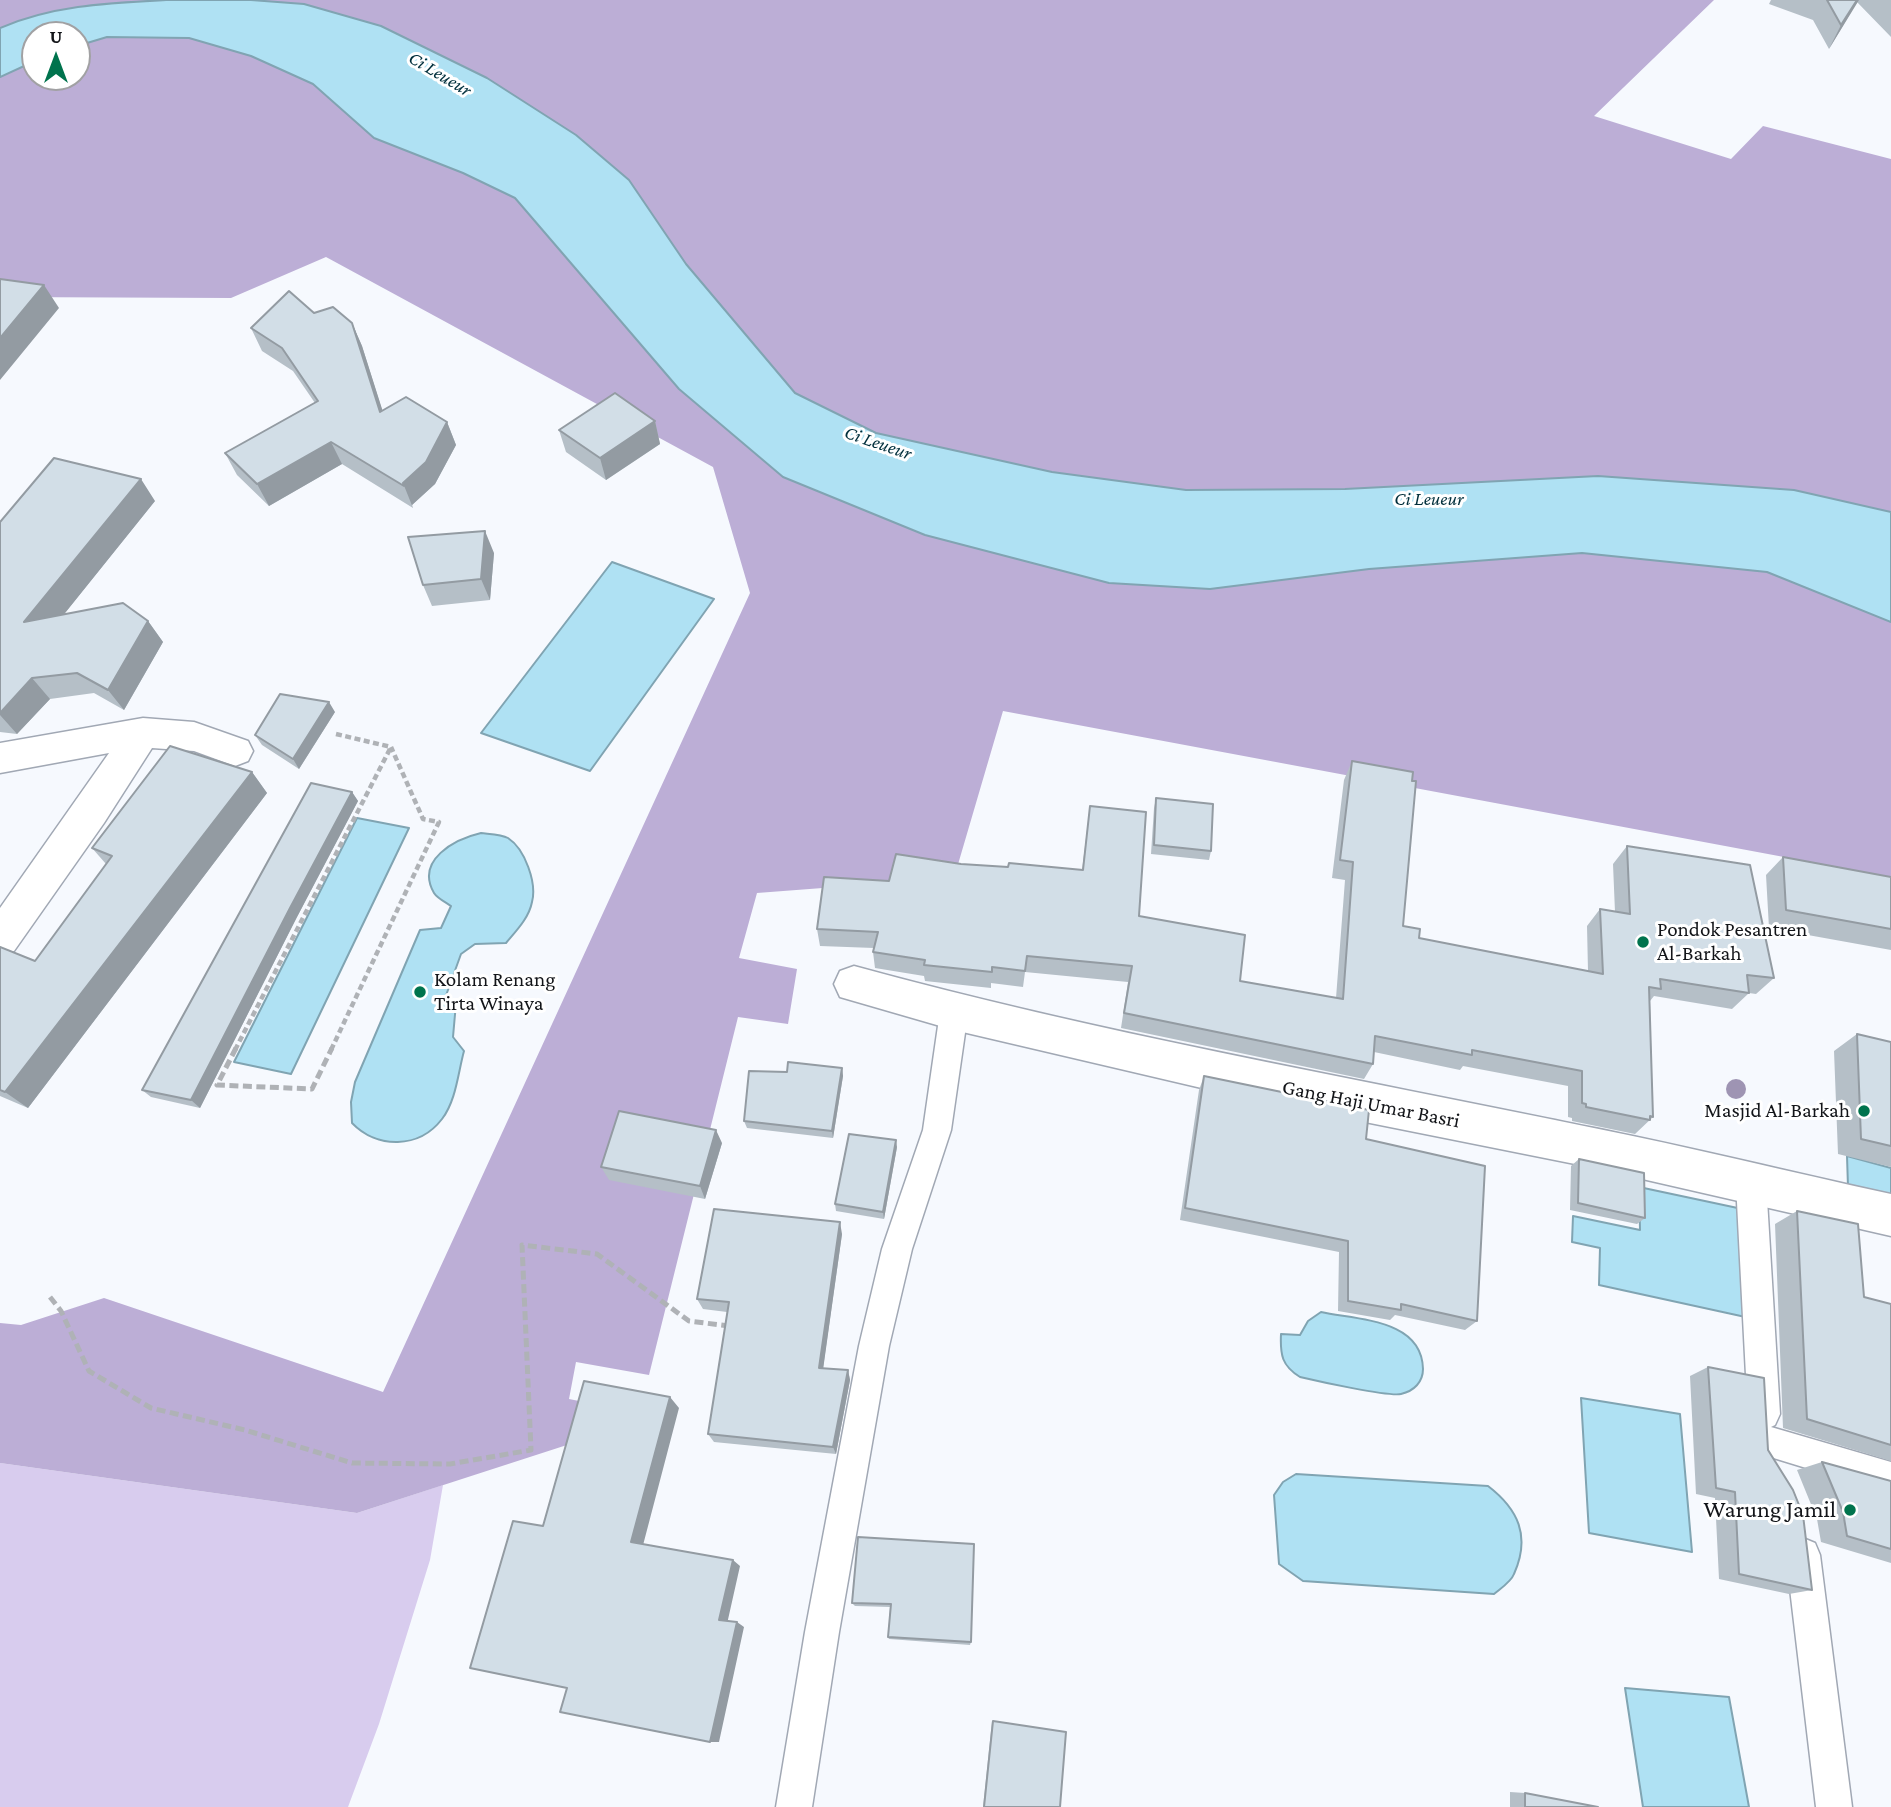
<!DOCTYPE html>
<style>
body{margin:0}
#map{position:relative;width:1891px;height:1807px;overflow:hidden;background:#f6f9fe;font-family:"Crimson Pro",serif}
canvas{display:block}
.north{position:absolute;left:21px;top:21px;width:70px;height:70px;box-sizing:border-box;background:#fff;border:2px solid #a1a1a3;border-radius:50%;rotate:0deg;font-size:19px;font-weight:700;line-height:28px;text-align:center;color:#131519}
.north::after{content:'';display:block;margin:auto;width:24px;height:32px;background:#00734d;clip-path:polygon(50% 0,100% 100%,50% 72%,0 100%)}
</style>
<div id="map">
<canvas width="1891" height="1807"></canvas>
<div class="north">U</div>
</div>
<script>
const context = document.querySelector('canvas').getContext('2d');
context.lineJoin = 'round';
function fillPath(path, color) { context.fillStyle = color; context.fill(path, 'evenodd'); }
function trace(path, color, width, dash) { context.strokeStyle = color; context.lineWidth = width; context.lineCap = dash ? 'butt' : 'round'; context.setLineDash(dash || []); context.stroke(path); }
function drawText(font, color, halo, rows, align = 'center') {
  context.font = font + ' "Crimson Pro",serif'; context.lineWidth = 6; context.setLineDash([]); context.textBaseline = 'middle'; context.strokeStyle = halo; context.fillStyle = color; for (const [text, x, y, turn = 0] of rows) {
    context.save(); context.translate(x, y); context.rotate((+turn || 0) * Math.PI / 180); context.textAlign = isNaN(turn) ? turn : align; if (halo) context.strokeText(text, 0, 0); context.fillText(text, 0, 0); context.restore();
  }
}
const green = new Path2D(`
 M0 1463 357 1513 443 1485 430 1560 379 1724 348 1807H0Z`);
const forest = new Path2D(`
 M0 0H166C109 3 53 5 0 28Z
 M251 0H1714L1594 116 1731 159 1763 126 1891 159V512L1794 490 1599 476 1345 489 1186 490 1052 472 876 433 795 393 686 264 629 180 576 135 487 78 381 26Z
 M107 37 189 38 251 56 313 84 374 138 463 173 515 198 679 389 783 477 925 535 1109 583 1210 589 1369 569 1582 553 1767 572 1891 622V877L1003 711 954 878 757 893 739 958 797 969 788 1024 738 1017 649 1375 576 1362 569 1399 579 1401 570 1444 357 1513 0 1463V1323L21 1325 104 1298 383 1392 750 593 713 467 326 257 231 298 0 297V77L35 61V77H77V46Z`);
const water = new Path2D(`
 M166 0H251L304 4 381 26 487 78 576 135 629 180 686 264 795 393 876 433 1052 472 1186 490 1345 489 1598 476 1794 490 1891 512V622L1767 572 1582 553 1369 569 1210 589 1109 583 925 535 783 477 679 389 515 198 463 173 374 138 313 84 251 56 189 38 107 37 77 46V35H35V61L0 77V28C53 5 109 3 166 0Z
 M612 562 714 599 590 771 481 733Z
 M357 818 409 828 291 1074 234 1062Z
 M481 833C488 834 501 834 508 838 525 849 537 883 532 902 529 918 516 931 506 943L475 944 461 954 444 1001 456 1003 453 1037 464 1051C458 1073 456 1101 442 1119 419 1149 377 1149 352 1123L351 1102 355 1082 420 930 441 928 451 906C445 902 437 898 434 893 415 860 455 839 481 833Z
 M1847 1156 1891 1168V1198L1848 1187Z
 M1639 1187 1747 1210 1750 1318 1599 1285 1600 1248 1572 1242 1573 1216 1640 1230Z
 M1321 1312C1358 1320 1422 1319 1423 1369 1423 1382 1414 1391 1401 1394 1389 1397 1317 1381 1300 1377 1282 1366 1280 1355 1281 1334L1300 1335 1308 1321Z
 M1581 1398 1680 1414 1692 1552 1589 1533Z
 M1296 1474 1488 1486C1518 1509 1531 1536 1514 1574 1511 1582 1501 1588 1494 1594L1303 1581 1279 1564 1274 1495 1283 1482Z
 M1625 1688 1729 1697 1749 1807H1643Z`);
const pathFar1 = new Path2D(`
 M336 734 391 747
 M235 1050 391 747
 M331 1050 439 822 423 819 391 747`);
const path = new Path2D(`
 M236 1048 217 1085 312 1089 332 1048
 M50 1297 61 1311 89 1371 151 1408 245 1430 352 1463 450 1464 531 1450 522 1245 597 1254 689 1321 729 1326`);
const lane = new Path2D(`
 M954 1000 964 1003 968 1012 951 1130 912 1249 889 1346 839 1632 812 1807H776L805 1632 859 1346 882 1249 923 1130 940 1012 944 1003Z
 M1751 1169 1761 1173 1766 1183 1780 1414 1775 1425 1771 1427 1891 1462V1494L1754 1452 1749 1441 1754 1430 1759 1428 1753 1425 1748 1414 1736 1183 1741 1173Z
 M1803 1538 1815 1543 1820 1555 1852 1807H1816L1786 1555 1791 1543Z`);
const street = new Path2D(`
 M143 718 194 722 248 741 253 751 248 761 235 766 194 751 152 748 104 823 14 951 0 956V908L109 753 0 773V743Z
 M854 966C1097 1033 1343 1076 1589 1127 1690 1147 1790 1172 1891 1194V1236L1590 1167 1240 1097 954 1030 840 997 834 984 840 971Z`);
const trees = [
 [1736,1089]
];
const wall = new Path2D(`
 M1771 0H1891V37L1857 2 1829 49 1813 20 1769 4Z
 M314 313 352 323 362 346 382 410 447 422 456 445 435 484 412 505 413 508 342 464 269 506 237 475 225 453 315 403 293 371 262 351 251 328Z
 M655 421 660 444 606 480 566 452 559 430Z
 M155 501 64 614 148 621 163 642 124 710 94 693 50 699 17 734 0 732V522Z
 M494 553 490 600 432 606 423 585Z
 M335 712 299 769 262 745 255 735Z
 M1352 761 1403 926 1419 938 1588 971 1587 926 1600 909 1615 912 1613 864 1627 846 1774 978 1756 994 1749 993 1732 1009 1654 996 1650 1001 1653 1117 1635 1134 1572 1121V1118L1568 1117V1086L1463 1066 1460 1070 1374 1052 1373 1064 1364 1079 1121 1028 1128 982 1025 972 1023 987 991 983V988L925 981 924 976 875 968 873 952 874 948 820 946 817 929 889 881 961 864 1008 867 1082 870 1090 806 1139 916 1240 981 1336 998 1345 880 1332 878 1344 780Z
 M252 772 267 793 28 1108 0 1096V947L35 961 106 864 92 848Z
 M352 792 358 801 297 917 200 1108 151 1097 142 1090Z
 M1156 798 1211 851 1209 860 1151 854 1154 808Z
 M1783 857 1891 877V950L1769 928 1766 875Z
 M1857 1034 1891 1042V1167L1838 1154 1834 1051Z
 M842 1068 843 1076 833 1138 747 1128 744 1121 787 1072Z
 M1204 1076 1366 1139 1477 1321 1465 1330 1395 1315 1390 1320 1338 1311 1339 1252 1180 1220 1199 1090Z
 M722 1143 705 1199 609 1180 601 1167Z
 M897 1147 884 1219 836 1211 835 1204Z
 M1579 1159 1645 1218 1637 1224 1570 1210 1571 1166Z
 M1797 1211 1864 1297 1891 1304V1461L1783 1428 1775 1224Z
 M842 1234 823 1368 848 1370 850 1380 836 1454 714 1442 708 1434 727 1312 703 1309 697 1299Z
 M1708 1367 1768 1450 1812 1590 1789 1594 1719 1579 1715 1498 1696 1494 1690 1376Z
 M1822 1462 1891 1481V1563L1821 1542 1817 1519 1797 1470Z
 M858 1537 971 1642 970 1645 889 1639 888 1637 890 1607 855 1606 852 1603Z
 M992 1721H993L1060 1807H983Z
 M1510 1792 1525 1793 1598 1807H1510Z`);
const shadedWall = new Path2D(`
 M1857 0H1859L1829 49 1841 25Z
 M44 285 59 308 0 380V338Z
 M352 323 362 346 390 434 380 412Z
 M655 421 660 444 606 480 600 458Z
 M447 422 456 445 435 484 412 505 413 508 403 483Z
 M331 442 342 464 269 506 257 484Z
 M141 479 155 501 41 643 24 622Z
 M485 531 494 553 490 600 481 579Z
 M148 621 163 642 124 710 108 690Z
 M32 678 50 699 17 734 0 715V713Z
 M329 702 335 712 299 769 293 759Z
 M252 772 267 793 28 1108 5 1092Z
 M352 792 358 801 297 917 200 1108 191 1100 290 908Z
 M842 1068 843 1076 833 1138 832 1131Z
 M716 1130 722 1143 705 1199 700 1186Z
 M896 1140 897 1147 884 1219 883 1212Z
 M840 1222 842 1234 822 1377 819 1368Z
 M848 1370 850 1380 836 1454 833 1447Z
 M670 1397 679 1408 642 1549 631 1542Z
 M733 1560 740 1566 727 1624 719 1620Z
 M737 1622 744 1627 719 1742H710Z`);
const building = new Path2D(`
 M1827 0H1857L1841 25Z
 M0 279 44 285 0 338Z
 M289 291 314 313 333 307 352 323 380 412 406 397 447 422 426 462 403 483 404 486 331 442 257 484 225 453 318 401 282 348 251 328Z
 M615 393 655 421 600 458 559 430Z
 M54 458 141 479 24 622 123 603 148 621 108 690 77 673 32 678 0 713V522Z
 M485 531 481 579 423 585 408 537Z
 M280 694 329 702 293 759 255 735Z
 M170 746 252 772 5 1092 0 1090V947L35 961 112 856 92 848Z
 M1352 761 1413 772 1412 781H1416L1403 926 1420 929 1419 938 1603 974 1600 909 1630 914 1627 846 1750 865 1774 978 1747 975 1749 993 1660 979 1661 989 1649 987 1653 1117 1650 1116V1120L1586 1107V1104L1582 1103V1071L1472 1050V1055L1375 1036 1373 1064 1124 1013 1132 966 1027 956 1025 971 992 967V972L924 965 925 960 873 952 878 932 817 929 824 877 889 881 896 854 961 864 1008 867 1009 863 1083 870 1090 806 1146 812 1139 916 1245 935 1240 981 1343 999 1353 862 1340 860Z
 M311 783 352 792 290 908 191 1100 142 1090Z
 M1156 798 1213 804 1211 851 1154 845Z
 M1783 857 1891 877V929L1786 910Z
 M1857 1034 1891 1042V1146L1861 1139Z
 M788 1062 842 1068 832 1131 744 1121 749 1071 787 1072Z
 M1204 1076 1369 1110 1366 1139 1485 1166 1477 1321 1401 1304V1310L1348 1301V1241L1185 1208Z
 M619 1111 716 1130 700 1186 601 1167Z
 M849 1134 896 1140 883 1212 835 1204Z
 M1579 1159 1644 1173 1645 1218 1578 1203Z
 M714 1209 840 1222 819 1368 848 1370 833 1447 708 1434 729 1302 697 1299Z
 M1797 1211 1858 1224 1864 1297 1891 1304V1445L1807 1419Z
 M1708 1367 1764 1378 1768 1450 1793 1490 1803 1515 1812 1590 1739 1574 1735 1492 1716 1488Z
 M584 1381 670 1397 631 1542 733 1560 719 1620 737 1622 710 1742 560 1712 567 1688 470 1668 513 1521 543 1526Z
 M1822 1462 1891 1481V1549L1847 1536 1843 1512Z
 M858 1537 974 1544 971 1642 888 1637 891 1604 852 1603Z
 M993 1721 1066 1732 1060 1807H984Z
 M1525 1793 1598 1807H1525Z`);
const markers = [
 [1643,942,7,"#00734d"],
 [420,992,7,"#00734d"],
 [1864,1111,7,"#00734d"],
 [1850,1510,7,"#00734d"]
];
const farWaternames = [
 ["Ci Leueur",440,74,31],
 ["Ci Leueur",878,443,19],
 ["Ci Leueur",1429,499]
];
const poiNames = [
 ["Pondok Pesantren",1657,930],
 ["Al-Barkah",1657,954],
 ["Kolam Renang",434,980],
 ["Tirta Winaya",434,1004],
 ["Masjid Al-Barkah",1850,1111,"right"]
];
const streetNames = [
 ["Gang Haji Umar Basri",1371,1104,11]
];
const nearPoinames = [
 ["Warung Jamil",1836,1510]
];
fillPath(green, '#d8ccee');
fillPath(forest, '#bcaed6');
fillPath(water, '#afe1f3');
trace(water, '#80a4b2', 2);
trace(lane, '#a1a8b4', 3);
trace(street, '#a1a8b4', 3);
trace(pathFar1, '#afb2b6', 4.5, [6, 3.5]);
trace(path, '#afb2b6', 5, [9, 4.5]);
fillPath(lane, '#fff');
fillPath(street, '#fff');
context.fillStyle = '#9e94b3';
for (const [x, y] of trees) { context.beginPath(); context.arc(x, y, 10, 0, 2 * Math.PI); context.fill(); }
fillPath(wall, '#b5bfc7');
fillPath(shadedWall, '#939ba2');
fillPath(building, '#d2dee7');
trace(building, '#939ba2', 2);
for (const [x, y, r, color] of markers) { const dot = new Path2D(); dot.arc(x, y, r, 0, 2 * Math.PI); context.fillStyle = color; context.fill(dot); trace(dot, '#fff', 2.5); }
drawText('italic 19px', '#002f3c', '#fff', farWaternames);
drawText('21px', '#131519', '#fff', poiNames, 'left');
drawText('21px', '#131519', '#fff', streetNames);
drawText('24px', '#131519', '#fff', nearPoinames, 'right');
</script>
